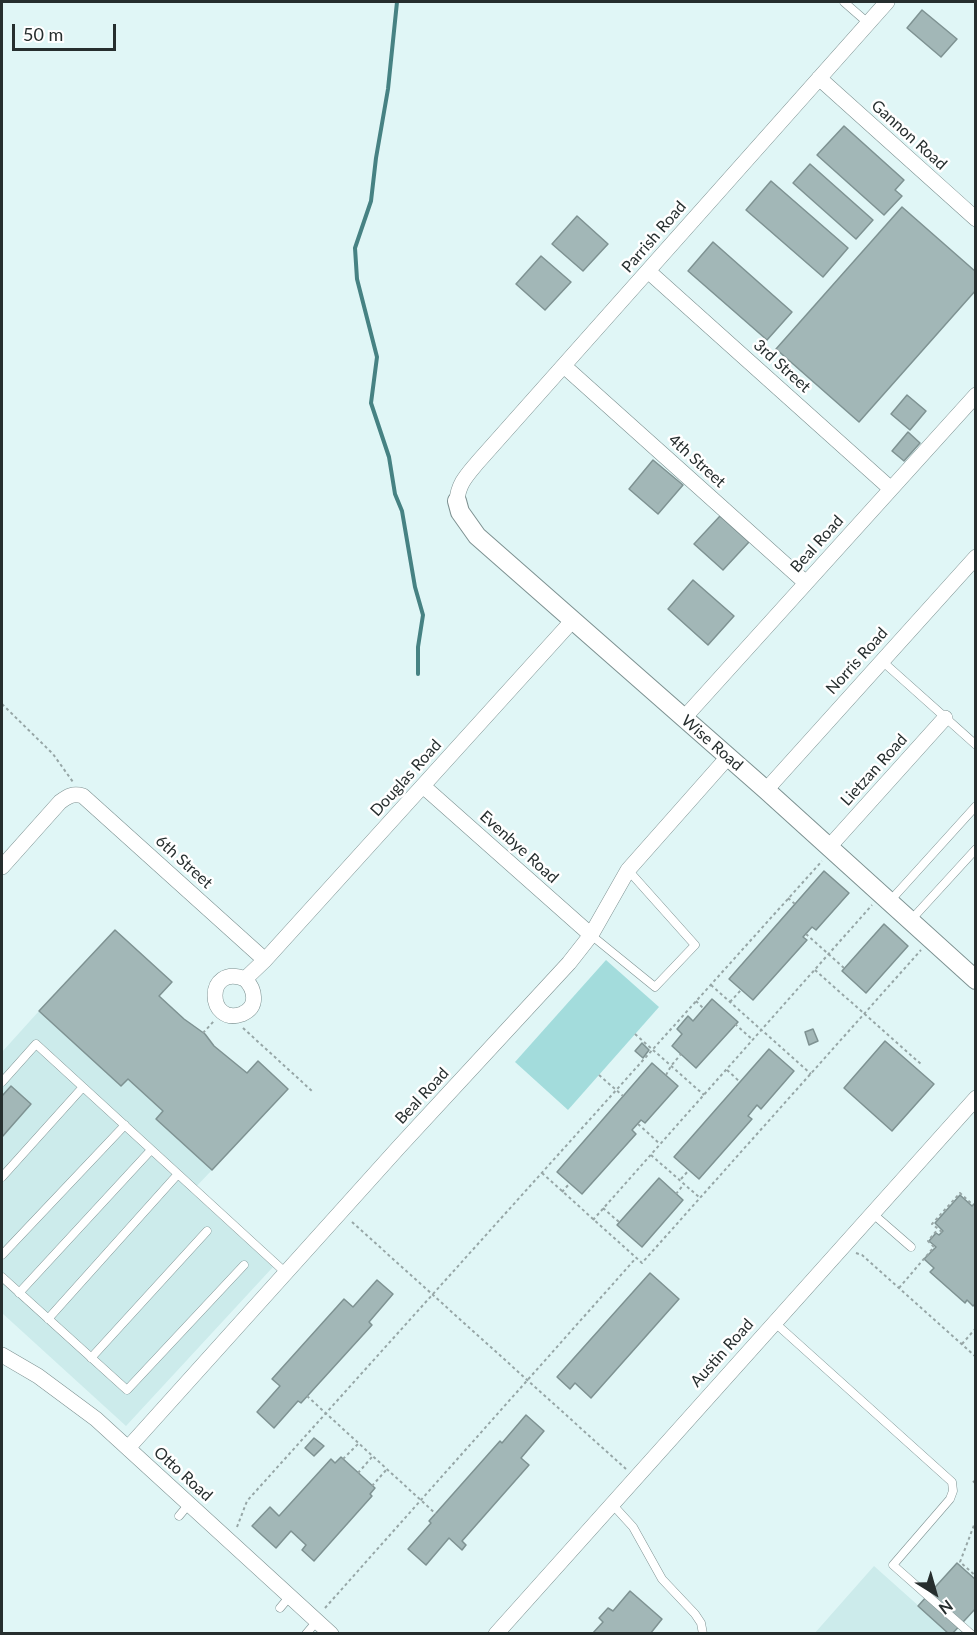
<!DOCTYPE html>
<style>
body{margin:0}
#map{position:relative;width:977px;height:1635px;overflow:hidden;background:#e0f6f6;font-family:Lato,sans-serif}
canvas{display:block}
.frame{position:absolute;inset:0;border:3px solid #262e2e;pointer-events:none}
.north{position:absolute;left:905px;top:1563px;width:60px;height:60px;-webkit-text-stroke:4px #fff;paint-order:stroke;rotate:143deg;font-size:16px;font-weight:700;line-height:24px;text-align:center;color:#262e2e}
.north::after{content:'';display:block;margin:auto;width:21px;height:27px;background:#262e2e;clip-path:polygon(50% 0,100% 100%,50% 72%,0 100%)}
.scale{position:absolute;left:12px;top:24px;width:104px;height:27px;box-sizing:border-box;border:3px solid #262e2e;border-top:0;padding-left:8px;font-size:18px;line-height:21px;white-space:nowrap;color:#262e2e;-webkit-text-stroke:4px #fff;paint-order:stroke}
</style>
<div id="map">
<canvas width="977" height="1635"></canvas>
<div class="frame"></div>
<div class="north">N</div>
<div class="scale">50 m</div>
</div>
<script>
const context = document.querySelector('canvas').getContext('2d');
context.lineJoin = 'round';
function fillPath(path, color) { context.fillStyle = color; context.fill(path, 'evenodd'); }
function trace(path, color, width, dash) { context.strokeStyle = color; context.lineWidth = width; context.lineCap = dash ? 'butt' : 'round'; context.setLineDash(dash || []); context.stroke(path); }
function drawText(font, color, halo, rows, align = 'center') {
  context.font = font + ' Lato,sans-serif'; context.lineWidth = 5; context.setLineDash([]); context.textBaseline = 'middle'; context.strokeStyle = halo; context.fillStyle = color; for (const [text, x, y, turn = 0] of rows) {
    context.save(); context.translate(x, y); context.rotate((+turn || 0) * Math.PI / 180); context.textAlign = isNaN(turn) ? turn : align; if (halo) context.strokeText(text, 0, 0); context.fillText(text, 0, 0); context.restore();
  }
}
const built = new Path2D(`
 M39 1011 121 1086 128 1079 163 1111 156 1119 212 1170 191 1192 273 1267 126 1426 2 1313V1052Z
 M874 1566 949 1633 814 1634Z`);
const green = new Path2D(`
 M606 960 659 1007 568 1110 515 1062Z`);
const stream = new Path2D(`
 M397 2 388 89 376 158 371 201 355 248 357 279 377 357 371 403 389 457 395 494 402 511 415 587 423 615 418 647V674`);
const building = new Path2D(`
 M922 10 957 39 941 57 907 28Z
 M844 126 904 180 895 190 902 196 884 215 817 155Z
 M810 164 873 220 856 239 793 183Z
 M771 181 848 248 823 277 746 210Z
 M902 207 976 272V290L859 422 776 349Z
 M577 216 608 244 583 271 552 244Z
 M713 242 792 312 767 340 688 271Z
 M541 256 571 282 545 310 516 284Z
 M907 395 926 411 910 430 891 414Z
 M908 432 920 443 904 461 892 451Z
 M653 460 683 485 658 514 629 489Z
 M720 516 749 542 723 570 694 544Z
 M693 580 734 616 708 645 668 609Z
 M824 871 849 893 816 930 812 927 803 937 807 940 753 1000 729 979Z
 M884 924 908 946 866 993 842 971Z
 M115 930 172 982 159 996 184 1019 205 1034 214 1046 247 1073 258 1061 288 1089 212 1170 156 1119 163 1111 128 1079 121 1086 39 1011Z
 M712 999 738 1022 696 1068 672 1046 682 1034 677 1029 688 1016 693 1021Z
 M813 1029 818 1041 809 1045 805 1032Z
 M885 1041 934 1084 892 1131 844 1088Z
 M642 1043 649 1050 643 1058 635 1051Z
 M769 1049 794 1071 761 1109 757 1105 748 1116 752 1119 699 1179 674 1157Z
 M652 1063 678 1086 645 1123 641 1120 632 1130 636 1134 582 1194 557 1172Z
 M11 1086 31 1104 2 1137V1096Z
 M659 1178 683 1200 642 1247 617 1225Z
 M960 1195 972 1206 976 1202V1303L973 1306 967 1300 965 1303 930 1272 934 1268 924 1259 936 1247 929 1241 936 1233 939 1235 943 1231 935 1223Z
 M650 1273 679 1299 591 1398 575 1383 570 1389 557 1377Z
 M377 1280 393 1294 369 1322 372 1325 301 1403 298 1401 274 1428 257 1412 280 1386 272 1379 344 1299 353 1307Z
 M526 1415 544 1431 521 1458 529 1465 462 1541 466 1545 462 1550 449 1538 426 1565 408 1549 431 1523 429 1521 500 1441 502 1443Z
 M314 1438 324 1446 314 1456 305 1448Z
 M341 1457 375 1488 370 1494 372 1496 314 1561 302 1550 306 1545 291 1531 276 1548 252 1526 270 1507 279 1516 331 1459 335 1463Z
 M957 1563 976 1580V1608L952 1634H949L918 1606Z
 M630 1591 662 1619 650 1634H592L603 1622 599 1618 608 1608 613 1611Z`);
const path = new Path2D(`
 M2 704 53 754 73 782
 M788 898 795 904
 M806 934 844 968
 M815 970 922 1065
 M711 985 811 1074
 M696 1001 704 1009
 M730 1002 741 990
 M735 1024 753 1040
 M243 1028 312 1091
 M203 1033 214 1021
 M635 1034 704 1095
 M727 1070 740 1082
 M599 1075 623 1096
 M666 1075 671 1066 681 1054
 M638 1124 660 1144
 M651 1155 700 1198
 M542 1173 642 1263 921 950
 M681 1179 689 1170
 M562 1192 570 1183
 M676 1194 684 1184
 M603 1208 619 1222
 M593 1220 872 905
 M352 1222 626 1469
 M942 1232 932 1224 960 1193 973 1205
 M856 1253 862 1255 976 1357
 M899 1288 934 1247 928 1241 938 1229
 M962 1344 976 1328
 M307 1396 436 1514
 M343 1459 359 1443
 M358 1473 372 1457
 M973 1481 976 1484
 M372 1486 387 1469
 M976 1520 960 1562 976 1576
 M237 1527 247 1501 822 861
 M325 1608 636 1258`);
const service = new Path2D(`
 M844 2 868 23
 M882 661 976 745
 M890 901 976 806
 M911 920 976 849
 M591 935 655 987 695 945 628 870
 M2 1082 36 1044 286 1273
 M2 1177 83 1087
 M872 1213 911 1247
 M2 1255 125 1125
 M2 1277 127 1390 244 1265
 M19 1293 151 1150
 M48 1319 178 1174
 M774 1322 952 1482 953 1491 950 1499 893 1565 971 1634
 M91 1358 207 1231
 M612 1504 633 1527 662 1579 695 1614 701 1623 703 1634
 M179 1516 189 1504
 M280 1608 290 1596
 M306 1634 317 1621`);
const minor = new Path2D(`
 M819 78 976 219
 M648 271 891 489
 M564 366 806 583
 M457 501C458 484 467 475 477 463L887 2
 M684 718 976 395
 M423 786 591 935
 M766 790 976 557
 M829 847 945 718
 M2 867 60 802C68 796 73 793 83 796L265 960
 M245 979C255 989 259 1007 242 1014 207 1027 204 963 245 979L265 960 573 620
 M2 1355 38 1376 96 1419 331 1634
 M128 1448 399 1147 569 963 591 935 628 870 728 757
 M496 1634 976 1098`);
const tertiary = new Path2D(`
 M457 501 460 512 477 536 766 790 976 980`);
const streetNames = [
 ["Gannon Road",909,135,42],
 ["Parrish Road",654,237,-49],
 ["3rd Street",782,366,42],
 ["4th Street",697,461,42],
 ["Beal Road",817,544,-48],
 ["Norris Road",857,661,-48],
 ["Wise Road",712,743,41],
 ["Lietzan Road",874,770,-48],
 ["Douglas Road",406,778,-48],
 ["Evenbye Road",519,847,42],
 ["6th Street",184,862,42],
 ["Beal Road",422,1096,-47],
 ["Austin Road",722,1353,-48],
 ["Otto Road",183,1474,42]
];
fillPath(built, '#ccebeb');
fillPath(green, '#a3dcdc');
trace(stream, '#468283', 4);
fillPath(building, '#a2b7b7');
trace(building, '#7e9292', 1.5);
trace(service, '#7d9191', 9);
trace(minor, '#7d9191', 16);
trace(tertiary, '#7d9191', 20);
trace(path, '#96a6a6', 2, [3, 3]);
trace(service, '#fff', 8);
trace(minor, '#fff', 15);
trace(tertiary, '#fff', 18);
drawText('16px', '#262e2e', '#fff', streetNames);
</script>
